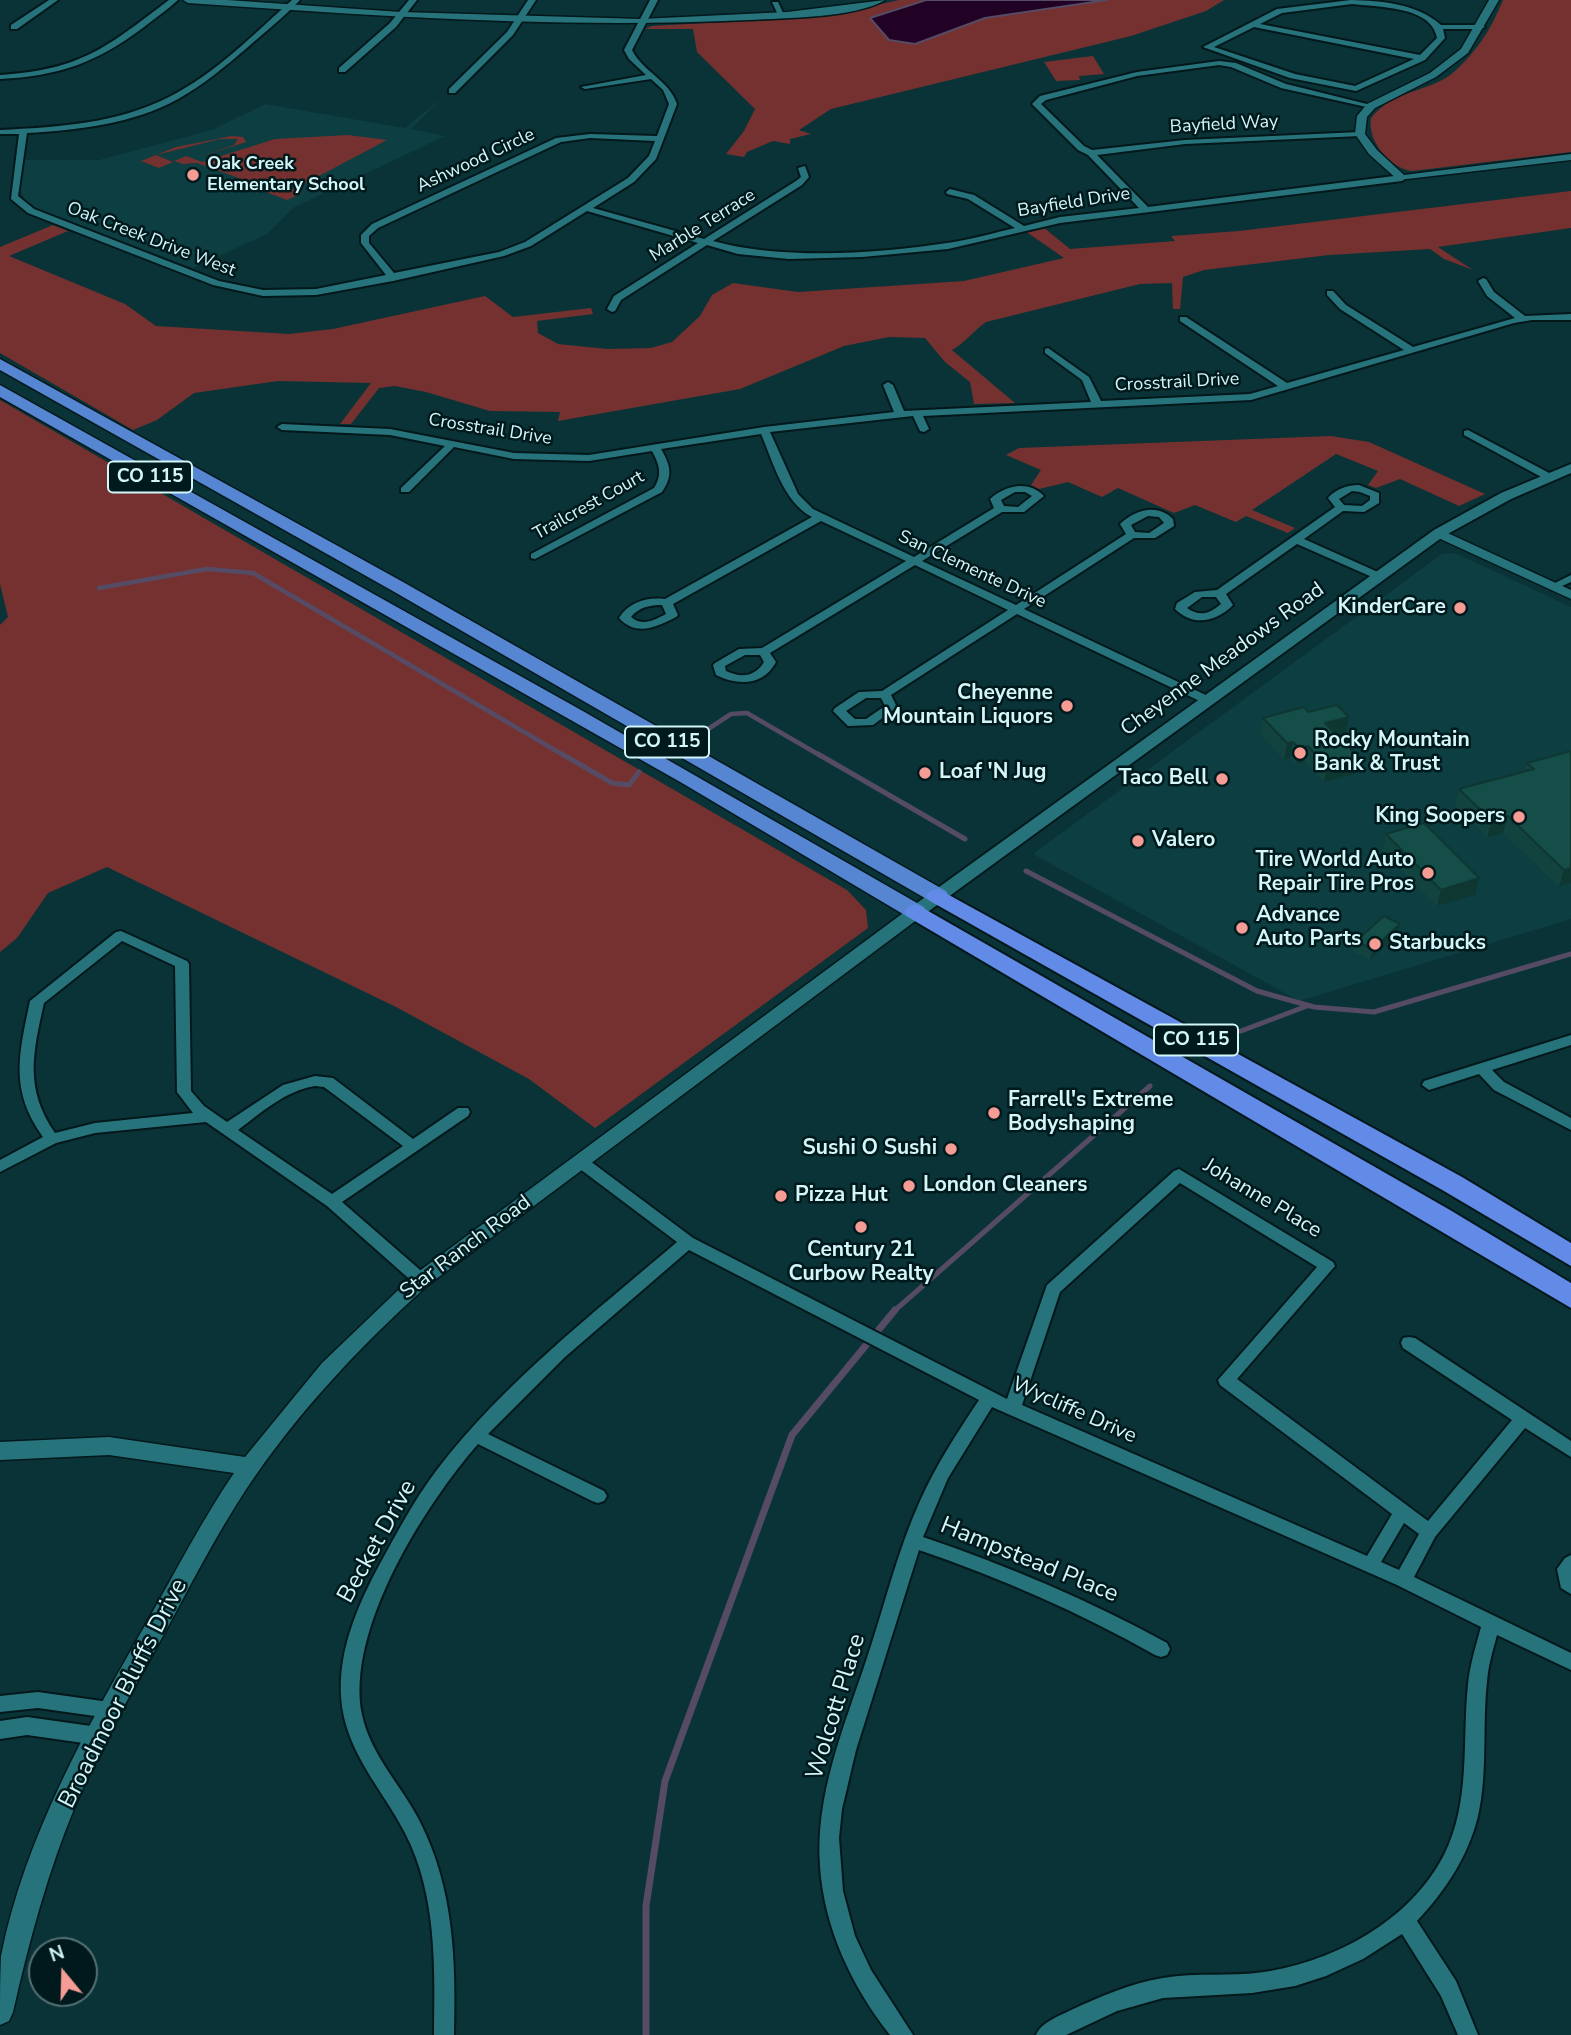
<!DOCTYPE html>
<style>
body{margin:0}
#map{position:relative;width:1571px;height:2035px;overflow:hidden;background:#0a3337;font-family:"Nunito Sans",sans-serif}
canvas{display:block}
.north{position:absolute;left:28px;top:1937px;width:70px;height:70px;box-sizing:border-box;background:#00191c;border:2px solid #547174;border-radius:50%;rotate:341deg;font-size:19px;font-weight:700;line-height:28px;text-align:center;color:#d3f6f9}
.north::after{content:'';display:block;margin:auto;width:24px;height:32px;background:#f59c95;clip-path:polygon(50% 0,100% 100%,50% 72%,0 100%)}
</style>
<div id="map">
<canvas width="1571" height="2035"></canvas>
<div class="north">N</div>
</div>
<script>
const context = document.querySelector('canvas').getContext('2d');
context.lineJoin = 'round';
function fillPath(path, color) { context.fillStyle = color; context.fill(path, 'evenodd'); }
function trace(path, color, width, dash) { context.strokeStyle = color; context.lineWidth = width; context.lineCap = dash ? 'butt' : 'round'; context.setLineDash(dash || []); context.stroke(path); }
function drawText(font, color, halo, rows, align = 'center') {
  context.font = font + ' "Nunito Sans",sans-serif'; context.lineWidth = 5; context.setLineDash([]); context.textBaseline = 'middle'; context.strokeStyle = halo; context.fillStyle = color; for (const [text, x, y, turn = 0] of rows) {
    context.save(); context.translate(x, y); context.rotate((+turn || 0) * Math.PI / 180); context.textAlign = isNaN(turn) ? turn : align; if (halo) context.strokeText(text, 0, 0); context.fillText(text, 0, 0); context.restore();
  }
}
const built = new Path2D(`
 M443 97 411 129 445 136 293 208 267 234 193 268 32 207 25 201 20 189 25 160H99L212 130 265 104 405 128Z
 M1455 553 1571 607V919L1299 1001 1033 854 1442 554Z`);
const green = new Path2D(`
 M899 0H1224L1206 11 1131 36 831 109 799 130 811 134 790 139V144L773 141 747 152 744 157 726 154 744 131 755 109 697 52 693 29H645L652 26 829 16Z
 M1503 0H1571V152L1412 171C1389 168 1367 140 1371 118 1395 88 1433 92 1455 71 1478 50 1491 29 1503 0Z
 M1093 56 1104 74 1079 76 1080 80 1056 81 1044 62Z
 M348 135 387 140 302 185 285 186 302 193 287 200 258 189V185L197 163 183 164 174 161 186 156 202 162 275 139Z
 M232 136 243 137 246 142 197 158 234 145 238 139H220L156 155 173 162 159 168 141 161 176 147Z
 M1571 191V228L1438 247 1473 270 1444 259 1430 249 1329 255 1204 270 1183 277 1180 309H1173L1172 283 1140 284 986 322C972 332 966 342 952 350L1015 403 974 404 970 382 945 362 925 338 889 337 844 346 740 389 558 421 560 412 490 411 426 392 395 386 379 388 351 424H340L371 383 278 381 194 393 157 420 133 430 0 353V247L53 225 68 231 9 256 125 304 156 326 289 334 333 329 485 296 513 317 591 308 593 314 537 321 538 333 558 344 607 349 651 348 672 342 700 316 712 295 733 283 798 292 964 281 1064 258 1025 231 1043 227 1070 249 1175 241 1171 236 1239 231Z
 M0 400 847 890 866 910 868 928 595 1128 529 1079 396 1007 107 867 48 893 17 938 0 952V625L8 617 0 584Z
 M1331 436 1369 442 1485 494 1459 506 1400 479 1376 488 1368 485 1378 471 1336 454 1252 510 1295 528 1288 533 1246 516 1236 522 1195 505 1174 513 1118 488 1102 497 1068 482 1039 489 1031 485 1041 470 1006 455 1019 448Z`);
const water = new Path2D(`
 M926 0H1107L985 18 915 44 889 40 870 18Z`);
const streamFar2 = new Path2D(`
 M99 588 207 569 253 573 565 756
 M696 737 731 714 747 713 821 756`);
const streamFar1 = new Path2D(`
 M562 754 612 783 629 785 639 772
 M818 754 965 839
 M1026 871 1257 991 1314 1007 1374 1012 1571 954
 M1241 1031 1307 1006
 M893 1312 1150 1086`);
const stream = new Path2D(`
 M646 2035V1906L665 1781 792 1435 895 1310`);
const minor = new Path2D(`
 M49 0H58L17 29H11V25Z
 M169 0H178C167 10 155 18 144 27 96 63 59 76 0 79V75C81 70 107 47 169 0Z
 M292 0H300C284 17 265 32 248 47 226 66 203 85 178 99 133 124 78 130 27 133L18 196 34 209 219 281 263 290 316 289 386 275 361 243V235L372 224 556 138 590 134 657 136 669 104 663 90 651 79 585 89 581 87 646 75 629 59 624 50 650 0H658L632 50C643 72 669 80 677 104L656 159 634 182 593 208 704 239 796 181 801 177 798 168 805 166 809 177 802 185 713 241C781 260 877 254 947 243 970 240 993 233 1015 228L968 199 947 194 946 192 950 189 974 195 1024 226 1060 217 1139 208 1088 155 1078 150 1032 104 1040 96 1137 72 1219 61 1236 63 1286 84 1375 106 1371 108 1281 88 1231 67 1219 65 1137 76 1046 100 1041 104 1084 146 1092 150 1185 140 1360 132 1364 134 1360 136 1185 144 1097 155 1148 207 1402 175 1406 178 1402 181 1060 223 948 249 862 257 789 259 738 254 707 245 621 300 615 311 612 312 607 309 614 296 698 243 587 211 531 246 504 256 393 281 316 295 263 296 213 285 28 213 11 199 19 134H0V130C58 127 116 124 169 97 215 74 254 34 292 0ZM590 138 655 141 649 156 628 178 525 242 499 252 394 273 369 243V236L378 228 561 142Z
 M409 0H417L396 27 345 72H339V68L390 23Z
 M528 0H536L513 35 455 93H449V89L507 32Z
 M1351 0C1382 1 1416 3 1441 25H1481L1485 27 1481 29H1443L1445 38 1425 60 1356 91 1290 78 1203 47 1277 9ZM1352 4C1377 7 1432 6 1437 38L1420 55 1260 24 1282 13ZM1254 27 1414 59 1355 86 1295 74 1214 47Z
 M772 2H778L785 17H779Z
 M1483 278 1486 279 1494 292 1525 316 1571 314V320H1532L1514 323 1251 400 923 416 929 429 924 432 920 431 913 416 770 432 798 494 813 509 914 557 994 508 990 499C1006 485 1028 480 1044 496L1024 512H1002L922 561 1016 605 1126 534 1120 524C1135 510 1157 503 1173 519L1174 526 1155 538H1134L1024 609 1210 697 1212 700 1206 704 1017 614 891 695 897 707 873 725 848 726 833 711 835 708 859 692 882 691 1008 610 915 565 770 653 776 662C763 686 738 686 716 675L713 665 715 663 739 649 762 648 906 561 821 521 673 604 678 615 676 617C657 627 636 637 619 618 629 602 647 597 665 599L812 517C783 502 773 461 761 434L661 449C671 466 673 476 662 492L535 559 531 558V554L654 488C663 474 659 464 652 451L589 461 514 459 454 447 409 492H401V488L445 446 390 435 282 430 277 427 282 424 390 429 514 453 589 455 764 427 894 412 883 385 888 382 893 385 904 411 1091 402 1082 380 1045 353V349L1048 348 1089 377 1101 401 1250 394 1278 386 1180 321V317H1186L1287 383 1404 350 1340 309 1327 295V291H1333L1346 305 1413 347 1515 318 1487 296 1478 281ZM1015 492H1025L1032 496 1018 507 1004 506 1001 500ZM1148 516 1159 517 1164 523 1149 533 1135 532 1131 525ZM662 605 666 614C654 620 643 627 631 617 639 607 650 605 662 605ZM745 655H760L764 662C755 677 741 678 726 671L725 666ZM866 698H881L885 706 866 719H855L846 711Z
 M1468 430 1553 475 1554 477 1553 479H1545L1464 435V431Z
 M1359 485 1379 493V503L1364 512 1343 511 1304 539 1380 573V577H1372L1297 544 1226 594 1233 605C1216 622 1193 627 1175 609L1177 603 1195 592 1217 590 1335 507 1328 498C1336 489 1347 485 1359 485ZM1352 491 1360 492 1370 496V500L1362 506 1344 505 1339 499ZM1202 597H1216L1221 604C1209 614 1200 617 1187 608Z
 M1571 575V582L1555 589 1549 586Z
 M121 931 187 961 189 964 191 1091 204 1106 227 1122 283 1085 315 1076 333 1078 413 1139 458 1108H468L470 1112 468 1116 342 1202 427 1276 429 1280 427 1284 421 1286 415 1284 327 1206 206 1122 95 1133 56 1143 0 1172V1160L43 1137C9 1090 19 1054 30 1001L116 932ZM122 941 175 966 177 1092 193 1113 95 1123 55 1133C24 1089 33 1052 44 1003ZM315 1086 324 1087 403 1146 332 1194 238 1130C262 1112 285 1091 315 1086Z
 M1571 1035V1045L1492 1070 1504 1082 1571 1118V1130L1494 1090 1479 1074 1429 1090 1422 1085 1424 1081Z
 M581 1157 586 1158 693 1238 1007 1399 1047 1285 1174 1171 1179 1169 1333 1262 1335 1266 1237 1379 1428 1521 1512 1420 1403 1348 1401 1343 1403 1338 1409 1337 1415 1338 1571 1441V1457L1525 1428 1435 1537 1414 1577 1571 1653V1670L1497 1635C1493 1650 1488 1666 1487 1682 1482 1726 1488 1772 1478 1816 1468 1857 1445 1891 1417 1921L1456 1981 1478 2035H1458L1441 1996 1402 1934 1363 1959 1326 1976 1295 1986 1252 1993 1163 1998 1117 2011 1066 2035H1036C1041 2023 1057 2017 1069 2011 1099 1997 1131 1983 1163 1978 1197 1972 1231 1977 1264 1972 1335 1961 1410 1921 1444 1855 1471 1801 1462 1742 1468 1684 1470 1664 1476 1646 1481 1627L1397 1585 992 1407 948 1478 923 1537C1008 1566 1089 1600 1167 1643L1170 1649 1167 1655 1161 1657 1155 1655C1079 1612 1001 1578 919 1550L856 1750 842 1809 839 1838 843 1891 855 1936 871 1970 913 2035H890C852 1987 824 1928 820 1866 815 1795 844 1727 866 1661 884 1608 897 1552 920 1501 936 1465 957 1433 979 1400L689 1250 565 1357 488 1434 604 1491 607 1496 604 1501 598 1503 592 1501 478 1444C424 1506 345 1631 362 1715 371 1756 402 1786 420 1822 454 1889 456 1962 454 2035H434C435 1968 437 1894 405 1833 385 1794 354 1761 344 1717 333 1667 352 1618 374 1575 393 1540 412 1503 436 1471 504 1382 593 1314 677 1242L576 1166 574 1162 576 1158ZM1180 1183 1317 1267 1218 1380 1220 1385 1392 1514 1367 1556 1022 1405 1060 1292ZM1404 1523 1419 1534 1399 1570 1381 1562Z
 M1571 1555V1594L1561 1588 1557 1569 1565 1558Z
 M38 1692 109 1702 116 1704 118 1710 116 1716 109 1718 38 1708 0 1712V1696Z
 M27 1717 98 1727 105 1730 107 1736 105 1742 98 1745 27 1735 0 1739V1721Z`);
const tertiary = new Path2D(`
 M183 0H227L401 12 641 19 787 12 885 0C856 18 784 18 749 20 562 29 375 16 188 3Z
 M1489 0H1499L1468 53 1436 77 1375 108 1367 117 1365 134 1377 150 1404 175 1571 154V160L1398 180 1369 154 1355 134 1357 116 1367 104 1430 73 1461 49Z
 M1439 529 1571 590V599L1434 536V530Z
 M916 907 924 912 922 916 428 1285C359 1347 296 1414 245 1491 215 1537 190 1586 164 1634 133 1690 101 1745 76 1804 48 1871 29 1941 13 2012L9 2021 0 2025C0 2003 0 1977 1 1956 25 1836 88 1726 148 1620 176 1571 202 1520 234 1473L109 1455 0 1460V1442L109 1437 245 1457 322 1363 414 1275 910 908Z`);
const secondary = new Path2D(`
 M1571 464V473L1511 499 1444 536 922 916H910L907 912 910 908 1434 530 1501 493Z`);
const trunk = new Path2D(`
 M0 359 403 582 946 891 949 896 946 901H930L391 590 0 370Z
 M0 385 581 710 924 907 927 912 924 917H908L682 783 0 397Z`);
const motorway = new Path2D(`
 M938 889 1462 1177 1571 1243V1266L1444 1191 930 901 926 896 930 891Z
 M916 904 1450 1210 1571 1283V1308L908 917 904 912 908 907Z`);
const wall = new Path2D(`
 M1308 712 1349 717 1346 733 1337 735 1359 758 1355 774 1324 782 1305 762 1296 764 1290 758 1284 760 1260 734 1263 718Z
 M1571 751V883L1559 887 1503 833 1487 837 1455 805 1459 789 1525 772 1527 763Z
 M1386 834 1475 895 1437 906 1382 851Z
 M1400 924 1397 935 1370 960 1353 952 1356 941Z`);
const shadedWall = new Path2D(`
 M1349 717 1346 733 1322 739 1325 723Z
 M1293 742 1290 758 1284 760 1287 743Z
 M1308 746 1305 762 1296 764 1299 748Z
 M1359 758 1355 774 1324 782 1327 766Z
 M1508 816 1503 833 1487 837 1492 821Z
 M1571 868V883L1559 887 1564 870Z
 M1479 878 1475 895 1437 906 1441 890Z
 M1400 924 1397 935 1370 960 1373 949Z`);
const building = new Path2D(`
 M1337 705 1349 717 1325 723 1359 758 1327 766 1308 746 1299 748 1293 742 1287 743 1263 718 1304 707 1308 712Z
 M1571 751V868L1564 870 1508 816 1492 821 1459 789 1534 769 1527 763Z
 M1424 823 1479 878 1441 890 1386 834Z
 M1384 916 1400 924 1373 949 1356 941Z`);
const markers = [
 [193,175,7,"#f59c95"],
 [1460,608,7,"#f59c95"],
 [1067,706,7,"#f59c95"],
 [1300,753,7,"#f59c95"],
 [925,773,7,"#f59c95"],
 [1222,779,7,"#f59c95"],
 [1519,817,7,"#f59c95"],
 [1138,841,7,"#f59c95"],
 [1428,873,7,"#f59c95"],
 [1242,928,7,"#f59c95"],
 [1375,944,7,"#f59c95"],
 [994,1113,7,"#f59c95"],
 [951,1149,7,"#f59c95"],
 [909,1186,7,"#f59c95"],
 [781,1196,7,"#f59c95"],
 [861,1227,7,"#f59c95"]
];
const farStreetnames = [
 ["Bayfield Way",1224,125,-3],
 ["Ashwood Circle",476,161,-25],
 ["Bayfield Drive",1074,203,-9],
 ["Marble Terrace",703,226,-32],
 ["Oak Creek Drive West",151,240,21],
 ["Crosstrail Drive",1177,383,-3],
 ["Crosstrail Drive",490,430,9],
 ["Trailcrest Court",589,506,-29],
 ["San Clemente Drive",972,570,25]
];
const farPoinames = [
 ["Oak Creek",207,165],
 ["Elementary School",207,186]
];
const shields = [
 [150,477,84],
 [667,742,84],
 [1196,1040,84]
];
const shieldNames = [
 ["CO 115",150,477],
 ["CO 115",667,742],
 ["CO 115",1196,1040]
];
const poiNames = [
 ["KinderCare",1446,608,"right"],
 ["Cheyenne",1053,694,"right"],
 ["Mountain Liquors",1053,718,"right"],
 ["Rocky Mountain",1314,741],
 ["Bank & Trust",1314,765],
 ["Loaf 'N Jug",939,773],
 ["Taco Bell",1208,779,"right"],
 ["King Soopers",1505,817,"right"],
 ["Valero",1152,841],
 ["Tire World Auto",1414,861,"right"],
 ["Repair Tire Pros",1414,885,"right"],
 ["Advance",1256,916],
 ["Auto Parts",1256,940],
 ["Starbucks",1389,944],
 ["Farrell's Extreme",1008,1101],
 ["Bodyshaping",1008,1125],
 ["Sushi O Sushi",937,1149,"right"],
 ["London Cleaners",923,1186],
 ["Pizza Hut",795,1196],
 ["Century 21",861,1251,"center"],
 ["Curbow Realty",861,1275,"center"]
];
const streetNames = [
 ["Cheyenne Meadows Road",1223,660,-36],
 ["Johanne Place",1262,1199,31],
 ["Star Ranch Road",466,1248,-37],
 ["Wycliffe Drive",1074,1411,24]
];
const nearStreetnames = [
 ["Becket Drive",378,1542,-61],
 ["Hampstead Place",1029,1561,22],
 ["Broadmoor Bluffs Drive",124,1694,-63],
 ["Wolcott Place",837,1707,-73]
];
fillPath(built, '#0c3e42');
fillPath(green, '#75312f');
fillPath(water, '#210224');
trace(water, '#564b64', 2);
trace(streamFar2, '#564b64', 4.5);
trace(streamFar1, '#564b64', 5);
trace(stream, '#564b64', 7);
trace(minor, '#03181b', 4);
trace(tertiary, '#03181b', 3);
trace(secondary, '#03181b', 4);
trace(trunk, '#03181b', 3);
trace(motorway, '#03181b', 4);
fillPath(minor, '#27737b');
fillPath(tertiary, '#27737b');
fillPath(secondary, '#27737b');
fillPath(trunk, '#5686d2');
fillPath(motorway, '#628be7');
fillPath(wall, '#12433e');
fillPath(shadedWall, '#0f3732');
fillPath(building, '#154e48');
trace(building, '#0f3732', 2);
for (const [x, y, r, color] of markers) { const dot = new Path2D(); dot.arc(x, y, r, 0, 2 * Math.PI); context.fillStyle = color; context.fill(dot); trace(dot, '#00191c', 2.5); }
drawText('18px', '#d3f6f9', '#00191c', farStreetnames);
drawText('bold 18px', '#d3f6f9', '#00191c', farPoinames, 'left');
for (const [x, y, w] of shields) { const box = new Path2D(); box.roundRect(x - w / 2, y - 15.5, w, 31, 5); context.fillStyle = '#00191c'; context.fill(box); trace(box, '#d3f6f9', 2); }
drawText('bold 19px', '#d3f6f9', null, shieldNames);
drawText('bold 21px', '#d3f6f9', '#00191c', poiNames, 'left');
drawText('21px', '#d3f6f9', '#00191c', streetNames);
drawText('24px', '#d3f6f9', '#00191c', nearStreetnames);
</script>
